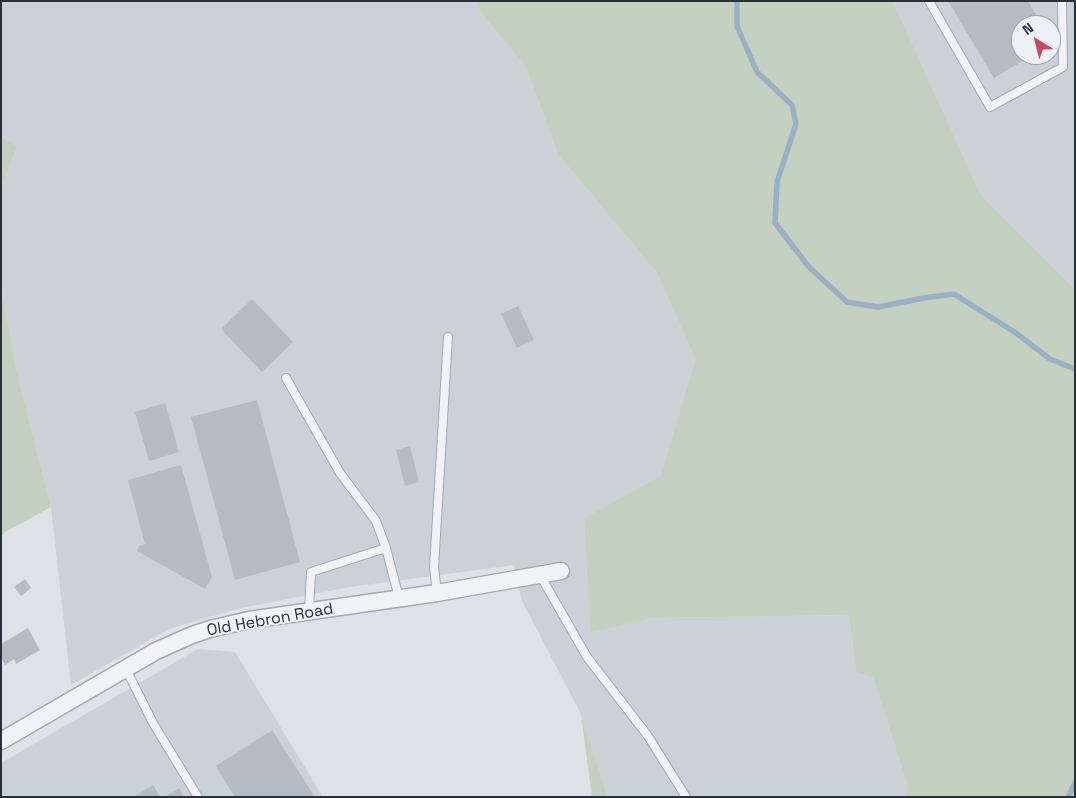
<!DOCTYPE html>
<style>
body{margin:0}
#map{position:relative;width:1076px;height:798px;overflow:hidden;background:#dee1e6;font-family:"Space Grotesk",sans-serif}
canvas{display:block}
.frame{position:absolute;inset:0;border:2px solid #28303c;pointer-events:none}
.north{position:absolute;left:1011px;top:15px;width:50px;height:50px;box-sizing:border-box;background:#edf0f4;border:1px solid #9ea3aa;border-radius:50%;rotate:324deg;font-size:14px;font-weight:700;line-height:20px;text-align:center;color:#28303c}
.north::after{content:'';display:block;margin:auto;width:18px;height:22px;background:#c34b5f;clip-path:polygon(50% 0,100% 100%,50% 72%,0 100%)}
</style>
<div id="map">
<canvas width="1076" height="798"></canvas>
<div class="frame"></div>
<div class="north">N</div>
</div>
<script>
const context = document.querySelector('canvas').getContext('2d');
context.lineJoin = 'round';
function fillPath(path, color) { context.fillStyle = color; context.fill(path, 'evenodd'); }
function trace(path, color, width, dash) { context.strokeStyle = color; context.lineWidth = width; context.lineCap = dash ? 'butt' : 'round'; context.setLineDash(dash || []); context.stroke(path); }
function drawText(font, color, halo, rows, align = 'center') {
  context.font = font + ' "Space Grotesk",sans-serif'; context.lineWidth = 4; context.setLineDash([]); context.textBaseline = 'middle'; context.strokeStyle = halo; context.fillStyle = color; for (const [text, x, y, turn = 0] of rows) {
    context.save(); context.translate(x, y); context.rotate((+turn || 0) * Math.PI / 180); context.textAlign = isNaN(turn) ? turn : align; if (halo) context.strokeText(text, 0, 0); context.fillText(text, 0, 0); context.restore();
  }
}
const built = new Path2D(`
 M1 1H475L481 13 526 67 558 154 657 273 695 359 661 475 584 518 590 631 654 618 849 615 856 672 873 678 907 784V797H608L581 714 522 601 514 565 350 587 241 608 169 629 71 685 51 507 17 372 1 286V189L17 147 1 136Z
 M893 1H1075V289L981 195ZM1021 25H1051V55H1021Z
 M198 649 235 652 323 797H1V763Z`);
const green = new Path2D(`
 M475 1H893L981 195 1075 289V797H907V784L873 678 856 672 849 615 654 618 590 632 584 518 661 475 695 359 657 273 558 154 526 67 481 13Z
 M1 136 17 147 1 189Z
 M1 286 17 372 51 507 5 532 1 537Z
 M581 714 608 797H592Z`);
const stream = new Path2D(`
 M737 1V26L757 72 792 105 796 124 777 182 775 223 809 267 847 302 878 307 924 298 954 294 1016 333 1050 359 1075 369
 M1068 797 1075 783`);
const building = new Path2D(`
 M948 1H1028L1042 25H1021V55H1033L994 78Z
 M252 299 293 342 262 372 221 329Z
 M518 306 534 340 517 348 501 314Z
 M257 400 300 562 235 580 191 417Z
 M165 403 179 452 149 461 135 412Z
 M410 446 419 482 405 486 396 450Z
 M181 465 212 577 205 589 137 551 139 546 145 544 128 480Z
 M25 579 31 588 21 596 14 587Z
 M28 628 40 650 16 664 14 659 5 665 1 657V644Z
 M272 730 315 797H235L216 766Z
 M153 785 160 797H134Z
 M179 788 184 797H165Z`);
const lane = new Path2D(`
 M929 1 990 107 1063 67 1062 1
 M286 378 340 473 376 521 386 548
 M540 575 587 657 648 736 686 797
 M437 593 434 567 448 337
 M309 611 311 572 386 548 399 598
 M126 669 153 723 198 797`);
const street = new Path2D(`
 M1 741 156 651 192 635 210 629 249 620 437 593 561 571`);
const streetNames = [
 ["Old Hebron Road",270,620,-10]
];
fillPath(built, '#ccd1d8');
fillPath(green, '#c4d0c0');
trace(stream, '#9bb0c4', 5.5);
fillPath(building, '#b6bbc3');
trace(lane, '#a4a8b0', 10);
trace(street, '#a4a8b0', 19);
trace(lane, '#f0f2f5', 8);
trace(street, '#f0f2f5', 16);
drawText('16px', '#28303c', '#edf0f4', streetNames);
</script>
